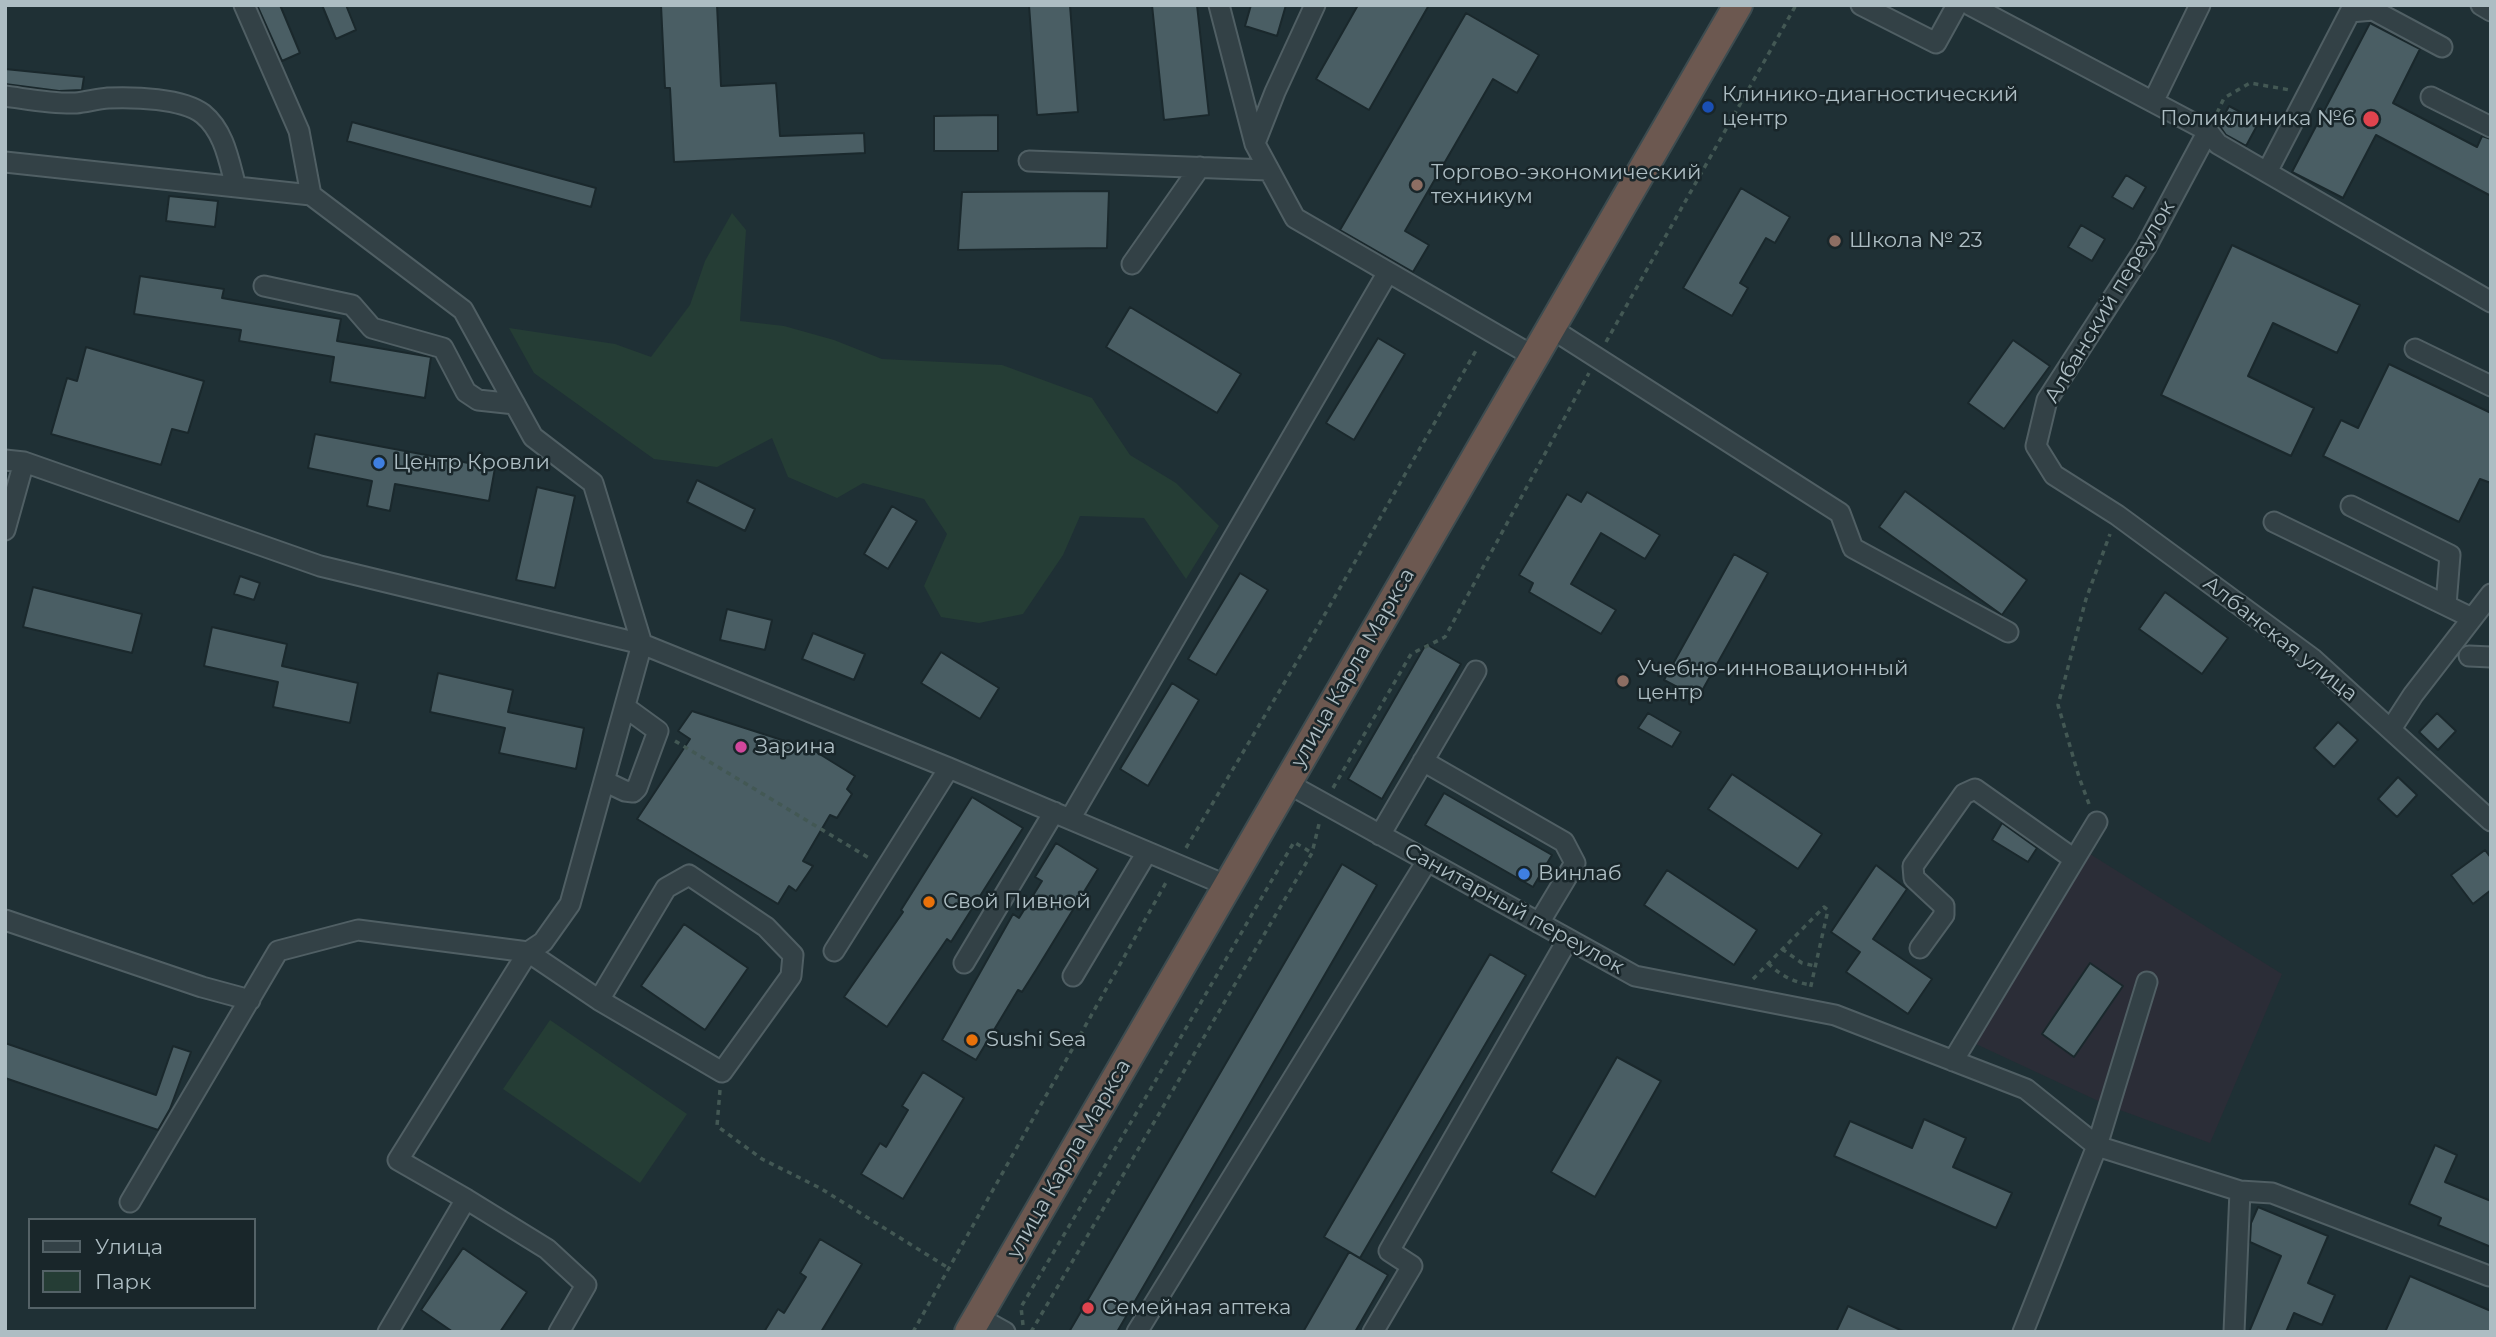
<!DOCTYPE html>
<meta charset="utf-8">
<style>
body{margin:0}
#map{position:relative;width:2496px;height:1337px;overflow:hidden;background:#1f3035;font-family:Montserrat,sans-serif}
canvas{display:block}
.frame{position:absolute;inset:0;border:7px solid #adbdc3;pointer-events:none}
.legend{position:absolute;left:28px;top:1218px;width:228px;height:91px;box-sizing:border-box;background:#19262a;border:2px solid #546267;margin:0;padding:9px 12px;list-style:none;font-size:21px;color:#adbdc3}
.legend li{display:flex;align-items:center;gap:14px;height:35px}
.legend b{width:35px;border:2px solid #546267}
</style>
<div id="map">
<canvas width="2496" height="1337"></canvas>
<div class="frame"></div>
<ul class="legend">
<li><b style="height:9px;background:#334146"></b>Улица</li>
<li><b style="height:19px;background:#253d35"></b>Парк</li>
</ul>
</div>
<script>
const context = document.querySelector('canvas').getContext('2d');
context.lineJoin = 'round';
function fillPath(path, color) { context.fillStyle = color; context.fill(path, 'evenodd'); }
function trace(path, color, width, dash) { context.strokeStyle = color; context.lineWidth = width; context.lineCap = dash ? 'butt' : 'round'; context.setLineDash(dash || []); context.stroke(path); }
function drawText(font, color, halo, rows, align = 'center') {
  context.font = font + ' Montserrat,sans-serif'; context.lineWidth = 5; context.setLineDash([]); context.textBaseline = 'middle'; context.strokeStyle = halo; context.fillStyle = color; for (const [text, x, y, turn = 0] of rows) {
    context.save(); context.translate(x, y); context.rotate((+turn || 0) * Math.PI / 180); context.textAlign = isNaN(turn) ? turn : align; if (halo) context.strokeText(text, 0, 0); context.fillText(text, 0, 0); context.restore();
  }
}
const medical = new Path2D(`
 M2090 854 2282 974 2210 1143 2109 1106 1976 1044Z`);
const green = new Path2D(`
 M732 213 746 230 740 321 784 326 834 340 882 359 1002 365 1092 398 1130 455 1176 483 1219 526 1186 579 1144 518 1080 516 1063 555 1023 614 979 623 941 617 924 586 947 534 924 499 863 483 837 498 788 477 772 438 717 467 654 459 534 373 509 328 615 344 651 357 690 305 705 261Z
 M550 1020 687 1114 640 1183 503 1089Z`);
const building = new Path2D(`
 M257 5H280L300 53 282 61Z
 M322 5H346L356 30 336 39Z
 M661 5H717L721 86 776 83 780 136 864 133 865 153 674 162 670 88H665Z
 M1029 5H1070L1078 112 1037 115Z
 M1152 5H1197L1209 115 1164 120Z
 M1251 5H1286L1277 36 1245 26Z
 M1358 5H1429L1369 110 1316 79Z
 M1466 13 1539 55 1517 93 1493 79 1405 231 1429 245 1413 272 1340 230Z
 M2370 23 2420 49 2393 103 2477 147 2482 136 2491 139V196L2376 135 2343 198 2292 172Z
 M5 69 84 77 82 90 59 91 5 84Z
 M2229 106 2259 122 2246 146 2226 135 2219 125Z
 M998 115V151H934V116Z
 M352 122 596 188 591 207 347 141Z
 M2126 175 2146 187 2133 209 2112 197Z
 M1741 188 1790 217 1775 243 1766 238 1740 283 1748 288 1732 316 1683 288Z
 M1109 191 1107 248 958 250 962 192Z
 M169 196 218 201 215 227 166 221Z
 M2081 225 2105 239 2092 261 2068 247Z
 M2232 245 2360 305 2337 353 2273 323 2248 376 2314 408 2291 456 2161 395Z
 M140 276 224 289 222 298 341 319 337 341 431 357 425 398 330 382 334 357 239 341 241 330 134 314Z
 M1130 307 1241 374 1217 413 1106 347Z
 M1378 338 1405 354 1354 440 1326 423Z
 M2013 340 2050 366 2004 429 1968 403Z
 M86 347 204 381 188 433 172 429 161 465 51 434 67 378 77 381Z
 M2389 364 2491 413V483L2480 479 2459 522 2323 456 2341 420 2358 428Z
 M315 434 495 468 489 501 395 484 390 511 367 506 372 481 308 468Z
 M697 480 755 509 745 531 687 502Z
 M537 487 575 496 555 588 516 580Z
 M1905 491 2027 580 2002 615 1879 527Z
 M1587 492 1660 535 1645 559 1601 533 1571 584 1616 610 1601 634 1529 592 1533 583 1519 575 1567 494 1581 502Z
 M892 506 917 521 888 569 864 554Z
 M1734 554 1768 573 1698 698 1664 680Z
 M1240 573 1268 590 1216 675 1188 659Z
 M240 576 260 583 254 600 234 594Z
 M33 587 142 614 132 653 23 627Z
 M2165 592 2228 638 2202 674 2139 629Z
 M727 609 772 620 765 650 720 640Z
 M212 627 287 644 282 666 358 683 350 723 273 707 278 682 204 666Z
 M813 633 865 654 854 680 802 659Z
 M1426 644 1461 664 1382 799 1348 779Z
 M941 652 999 688 980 719 921 683Z
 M438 673 513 690 508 712 584 728 576 769 499 753 505 728 430 712Z
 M1172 683 1199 700 1148 786 1120 769Z
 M692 711 813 750 855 776 847 789 852 794 837 818 830 815 803 861 813 866 796 891 789 886 778 904 637 819 690 739 678 731Z
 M1648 713 1681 732 1672 747 1638 728Z
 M2437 713 2456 731 2438 750 2419 732Z
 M2338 722 2358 740 2334 767 2314 748Z
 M1732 774 1822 834 1798 869 1708 809Z
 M2398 777 2417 795 2397 817 2378 799Z
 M1444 793 1552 855 1533 887 1425 825Z
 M972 797 1023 828 951 942 947 939 887 1027 844 997 903 912 901 910Z
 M2002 823 2037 848 2028 862 1992 840Z
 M1056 843 1098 869 1036 970 1022 992 1018 990 976 1060 942 1040 1013 914 1019 918 1042 881 1035 877Z
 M2485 850 2491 858V890L2473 904 2451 875Z
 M1342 864 1377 885 1117 1332H1069Z
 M1876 865 1907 889 1873 939 1932 979 1908 1014 1846 972 1860 952 1831 932Z
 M1667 870 1757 930 1734 965 1644 905Z
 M684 924 748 968 705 1030 641 986Z
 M1490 954 1526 975 1360 1258 1324 1237Z
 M2090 963 2123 986 2074 1057 2042 1034Z
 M5 1043 156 1095 173 1046 191 1052 170 1109 158 1130 5 1078Z
 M1617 1057 1661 1081 1595 1197 1551 1172Z
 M923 1072 964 1098 903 1199 861 1174 880 1143 886 1147 908 1110 902 1106Z
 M1924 1119 1966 1138 1953 1167 2012 1193 1996 1228 1834 1156 1850 1121 1912 1148Z
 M2435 1145 2457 1155 2445 1182 2491 1201V1247L2438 1225 2441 1218 2409 1204Z
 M2258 1207 2328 1236 2308 1283 2335 1295 2322 1325 2294 1313 2286 1332H2249L2281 1256 2250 1242 2251 1223Z
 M820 1239 862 1264 821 1332H764L778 1309 784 1313 806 1277 800 1273Z
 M463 1248 527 1292 500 1332H453L421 1310Z
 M1349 1252 1388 1275 1355 1332H1303Z
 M2410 1276 2491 1311V1332H2385Z
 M1848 1306 1905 1332H1836Z`);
const path = new Path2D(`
 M2217 113 2224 98 2250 83 2290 90
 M1606 342 1796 5
 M675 741 869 858
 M1333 788 1411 654 1445 637 1589 373
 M2089 804 2079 777 2058 705 2086 599 2110 534
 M1186 848 1317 628 1478 347
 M1782 949 1802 963 1815 966
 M1768 963C1781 976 1793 982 1811 985
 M1753 979 1824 907 1828 910 1810 990
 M720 1090 717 1126 762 1159 820 1188 950 1269
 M1023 1325 1021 1307 1153 1085 1294 842 1312 853
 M913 1332 1168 879
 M1031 1332 1312 853 1320 820`);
const minor = new Path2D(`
 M244 5 299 131 311 195
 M1219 5 1255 144 1295 218 1533 356
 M1861 5 1936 43 1957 5
 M1970 5 2208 131 2218 144 2491 302
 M2481 5 2491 11
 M5 96C28 99 53 104 76 103 86 102 97 99 108 98 134 97 182 98 203 114 225 132 229 162 236 187
 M2431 97 2491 127
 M2153 102 2200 5
 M2208 131 2146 247 2047 400 2036 446 2054 475 2117 515 2313 659 2491 821
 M1255 143 1275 92 1315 5
 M1029 161 1268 170
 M5 162 311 195 463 310 533 437 593 483 642 644 570 904 543 942 528 952 358 930 278 951 130 1202
 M2267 172 2350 12 2373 10 2442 47
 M1132 264 1200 167
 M264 286 352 305 372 328 443 348 466 392 478 400 515 404
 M1549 327 1840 513 1853 548 2008 632
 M2415 349 2491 386
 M5 460 24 462 320 566 642 644 949 768 1228 886
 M2351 506 2450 555 2446 605
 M2274 522 2472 618
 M5 530 24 462
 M2469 656 2491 657
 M2391 729 2413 695 2491 594
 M1423 761 1564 842 1575 863 1539 923
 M604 781 625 791 633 792 637 788 658 731 625 707
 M1287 783 1635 976 1835 1015 2026 1089 2097 1146 2240 1191 2272 1193 2489 1276
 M1070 819 1388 272
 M1380 835 1476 671
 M5 920 202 987 250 1000
 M1920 948 1944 915V906L1914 878 1913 866 1964 794 1975 789 2074 859
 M834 951 949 768
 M964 963 1054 812
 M1073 976 1147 852
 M1953 1061 2097 822
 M978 1317 1005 1332
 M388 1332 466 1199
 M559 1332 586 1285 547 1249 466 1199 398 1160 528 952 599 1000 722 1072 791 976 793 955 766 927 689 875 666 888 599 1000
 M1137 1332 1427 861
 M1373 1332 1412 1266 1389 1251 1568 939
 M2023 1332 2097 1146 2147 982
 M2234 1332 2240 1191`);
const highway = new Path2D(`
 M969 1332 1738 5`);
const markers = [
 [1708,107,7,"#1a4fb4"],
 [2371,119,9,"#e0444e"],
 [1417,185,7,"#8d6e63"],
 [1835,241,7,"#8d6e63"],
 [379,463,7,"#3f7fe0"],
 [1623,681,7,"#8d6e63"],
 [741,747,7,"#d1479c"],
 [1524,874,7,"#3f7fe0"],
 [929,902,7,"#e8710a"],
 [972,1040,7,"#e8710a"],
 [1088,1308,7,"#e0444e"]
];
const poiNames = [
 ["Клинико-диагностический",1722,95],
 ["центр",1722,119],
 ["Поликлиника №6",2355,119,"right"],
 ["Торгово-экономический",1431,173],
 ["техникум",1431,197],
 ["Школа № 23",1849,241],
 ["Центр Кровли",393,463],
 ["Учебно-инновационный",1637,669],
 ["центр",1637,693],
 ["Зарина",755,747],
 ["Винлаб",1538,874],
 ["Свой Пивной",943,902],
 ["Sushi Sea",986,1040],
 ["Семейная аптека",1102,1308]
];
const streetNames = [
 ["Албанский переулок",2110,302,-59],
 ["Албанская улица",2280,639,38],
 ["улица Карла Маркса",1353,668,-60],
 ["Санитарный переулок",1514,909,29],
 ["улица Карла Маркса",1069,1159,-60]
];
fillPath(medical, '#2b2d37');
fillPath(green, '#253d35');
fillPath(building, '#4a5e64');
trace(building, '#1a282c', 2);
trace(minor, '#505f64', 23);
trace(highway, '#3d4c50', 32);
trace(path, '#435854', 3.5, [5, 5]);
trace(minor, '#334146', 19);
trace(highway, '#6c5850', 28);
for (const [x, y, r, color] of markers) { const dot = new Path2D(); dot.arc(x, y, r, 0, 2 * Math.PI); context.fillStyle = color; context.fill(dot); trace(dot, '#19262a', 2.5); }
drawText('21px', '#adbdc3', '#19262a', poiNames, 'left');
drawText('21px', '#adbdc3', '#19262a', streetNames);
</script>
